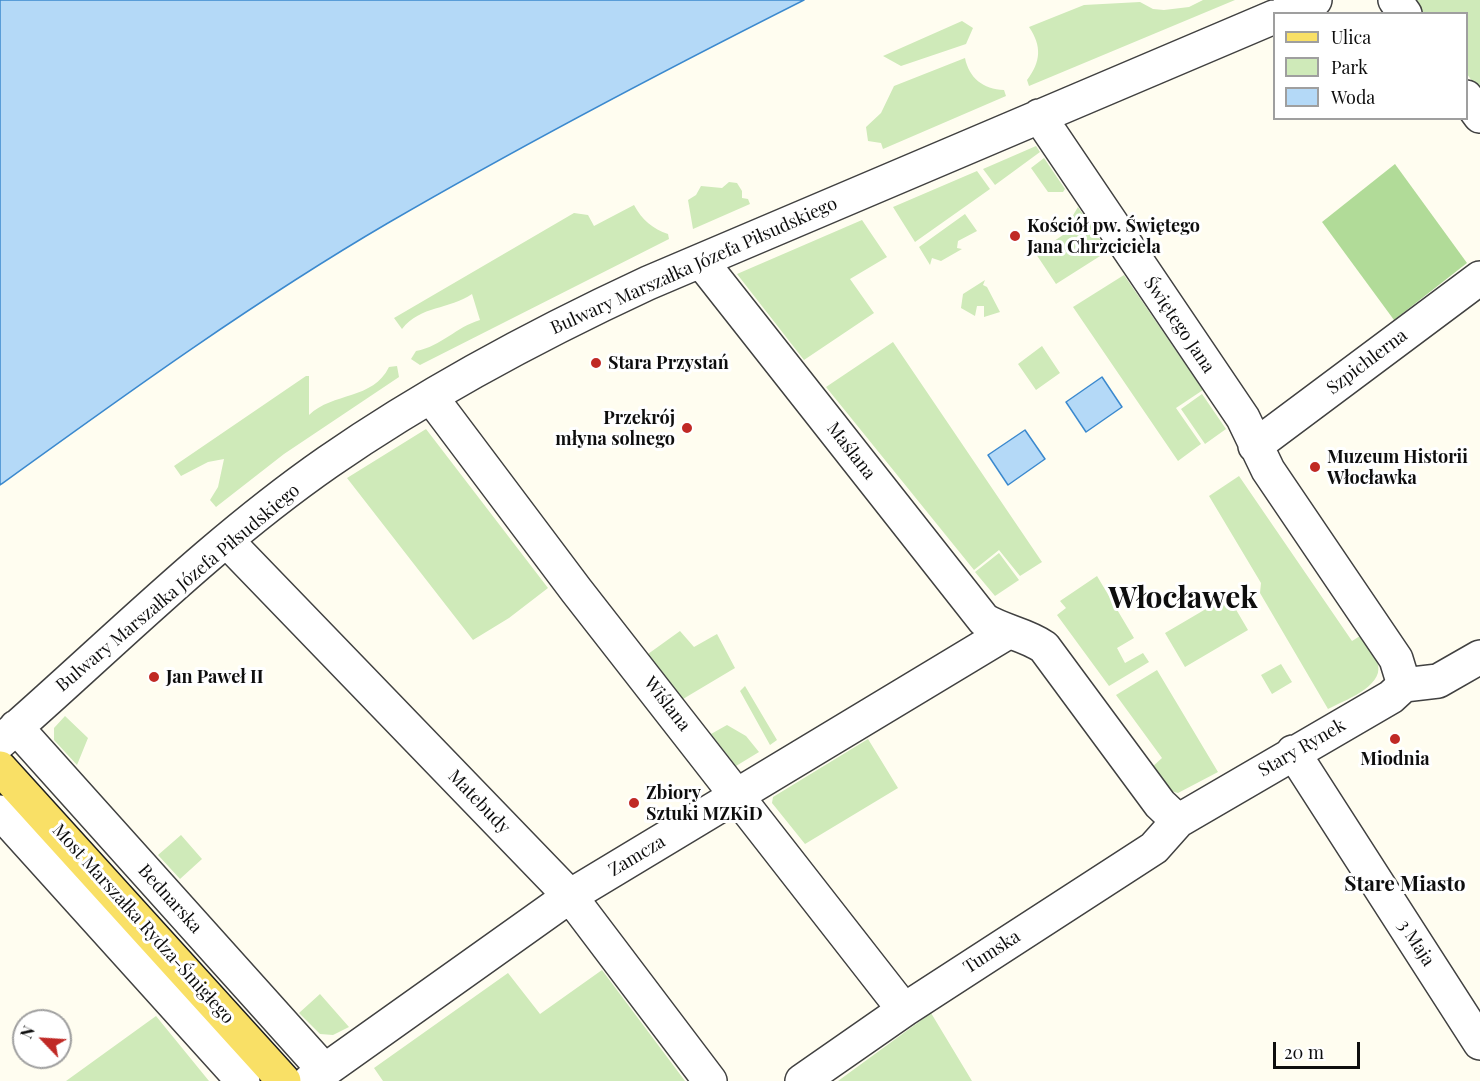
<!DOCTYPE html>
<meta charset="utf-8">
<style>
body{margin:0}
#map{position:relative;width:1480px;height:1081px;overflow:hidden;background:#fffdf0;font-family:"Playfair Display",serif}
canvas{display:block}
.legend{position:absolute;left:1273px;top:12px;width:195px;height:108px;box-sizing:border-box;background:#fff;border:2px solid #9f9f9f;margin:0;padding:8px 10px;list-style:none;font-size:18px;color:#0e0e0e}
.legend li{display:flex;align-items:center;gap:12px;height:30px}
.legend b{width:30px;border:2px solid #9f9f9f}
.north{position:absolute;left:12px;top:1009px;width:60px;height:60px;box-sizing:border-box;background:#fff;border:2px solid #9f9f9f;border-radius:50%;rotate:295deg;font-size:16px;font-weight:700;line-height:24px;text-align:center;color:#0e0e0e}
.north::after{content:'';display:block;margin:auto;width:21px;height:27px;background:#c02925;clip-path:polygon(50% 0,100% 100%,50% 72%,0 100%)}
.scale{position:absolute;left:1273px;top:1042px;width:87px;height:27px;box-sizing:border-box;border:3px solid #0e0e0e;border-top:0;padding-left:8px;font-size:18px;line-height:21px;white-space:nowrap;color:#0e0e0e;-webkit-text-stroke:4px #fff;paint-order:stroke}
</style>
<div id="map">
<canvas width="1480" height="1081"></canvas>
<ul class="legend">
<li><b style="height:8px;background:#f9e066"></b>Ulica</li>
<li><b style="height:16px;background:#cfeab9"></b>Park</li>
<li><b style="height:16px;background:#b4d9f7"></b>Woda</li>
</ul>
<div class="north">N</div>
<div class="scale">20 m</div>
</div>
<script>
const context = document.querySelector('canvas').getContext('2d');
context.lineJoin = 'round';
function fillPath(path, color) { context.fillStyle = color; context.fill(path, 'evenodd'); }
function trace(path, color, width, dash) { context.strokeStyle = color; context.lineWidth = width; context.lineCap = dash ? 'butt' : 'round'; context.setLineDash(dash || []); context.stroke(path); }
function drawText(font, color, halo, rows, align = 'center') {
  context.font = font + ' "Playfair Display",serif'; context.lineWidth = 6; context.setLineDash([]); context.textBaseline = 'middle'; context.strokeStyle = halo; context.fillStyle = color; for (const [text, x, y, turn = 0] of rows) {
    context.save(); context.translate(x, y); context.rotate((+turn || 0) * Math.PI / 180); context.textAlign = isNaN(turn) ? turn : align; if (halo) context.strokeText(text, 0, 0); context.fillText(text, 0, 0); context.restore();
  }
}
const green = new Path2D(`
 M1203 0H1235L1029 86 1027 80C1041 62 1042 46 1029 27L1084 5 1140 2 1153 9 1164 10 1189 7Z
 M1412 0H1480V92L1467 74 1466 14 1422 13Z
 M962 21 973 28 966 44 901 66 883 56Z
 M965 58C969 78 983 89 1004 90L1006 96 883 149 881 143 868 141 866 127 881 113 894 86Z
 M1036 146 1040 152 995 185 983 169Z
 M1044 158 1065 189 1063 192H1048L1031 168Z
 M977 171 990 189 915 242 893 207Z
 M729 182 737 183 742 191V198L748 199 750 204 693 229 688 200 696 195 701 186 722 188Z
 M634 205C642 220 653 229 668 234L669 239 420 365 411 359 416 351C442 346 456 327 480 320L472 294C449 310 421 305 402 329L394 318 574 213 588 215 594 226Z
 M1078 207 1108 251 1056 284 1036 254 1048 246 1050 249 1056 245 1054 241 1069 231 1074 232 1076 224 1069 222Z
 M965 214 977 231 958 241 957 248 962 249 941 261 932 258 930 265 919 247Z
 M862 220 887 257 850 279 874 313 804 360 737 274Z
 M1124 275 1203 390 1176 408 1201 444 1178 461 1073 307Z
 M985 280 983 285 987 287 1000 312 984 317V306H977L975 316 961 308 963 294Z
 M893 342 1042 562 1020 576 999 550 974 570 826 387Z
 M1042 346 1060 373 1036 390 1018 364Z
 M397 366 399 377 284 454 216 507 210 500 218 487 224 459 208 462 181 476 174 466 306 376H309V415C333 392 373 400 389 367Z
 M1202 394 1226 429 1205 444 1181 409Z
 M426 429 548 588 509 618 473 640 347 478Z
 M1239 476 1352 641 1360 636C1366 645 1376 655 1378 665 1383 687 1343 701 1328 709L1260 593 1261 583 1209 496Z
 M999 553 1019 580 995 596 975 572Z
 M1097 576 1134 638 1117 648 1125 663 1143 653 1149 662 1109 686 1057 615 1066 608 1060 601Z
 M1228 596 1248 630 1185 667 1165 633Z
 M680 631 694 647 717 634 735 668 683 699 648 654Z
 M1281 664 1292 682 1272 694 1261 675Z
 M1157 670 1218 772 1178 793 1171 791 1151 768 1162 758 1116 695Z
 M745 686 777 740 770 745 740 691Z
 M65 716 88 738 77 765 54 740V728Z
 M727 725 746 736 759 752 736 766 711 734Z
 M868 739 898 788 805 844 772 803 773 797Z
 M181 835 202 859 180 879 158 855Z
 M602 970 685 1081H383L374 1068 508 973 540 1014Z
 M320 994 349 1027 333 1035 320 1034 299 1013Z
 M931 1013 972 1081H838Z
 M156 1016 209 1081H66Z`);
const forest = new Path2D(`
 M1395 164 1467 263 1394 320 1322 222Z`);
const water = new Path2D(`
 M0 0H804C663 71 524 144 388 223 253 302 126 394 0 485Z
 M1102 377 1122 407 1086 432 1066 402Z
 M1025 430 1045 459 1008 485 988 455Z`);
const minor = new Path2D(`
 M1395 0 1405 14
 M1283 14 1315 0
 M1466 97 1480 116
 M1039 116 1243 418 1268 470 1396 659 1404 685
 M701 261 984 620C1004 632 1025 634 1044 647L1160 804 1178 821
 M431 397 576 590 904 1010
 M1255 446 1480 278
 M227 541 570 896 710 1081
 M1404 685 1438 681 1480 657
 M16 727 325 1071
 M0 742C108 648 210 544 328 462 429 392 536 335 648 283L1274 17
 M1293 752 1480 1043
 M0 812 243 1081
 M310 1081 570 896 1008 632
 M802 1081 904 1010 1154 848 1178 821 1391 697 1404 685`);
const major = new Path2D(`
 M0 768 284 1081`);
const markers = [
 [1015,236,6,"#c02925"],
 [596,363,6,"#c02925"],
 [687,428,6,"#c02925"],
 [1315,467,6,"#c02925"],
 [154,677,6,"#c02925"],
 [1395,739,6,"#c02925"],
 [634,803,6,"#c02925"]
];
const poiNames = [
 ["Kościół pw. Świętego",1027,226],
 ["Jana Chrzciciela",1027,247],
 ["Stara Przystań",608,363],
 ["Przekrój",675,418,"right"],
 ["młyna solnego",675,439,"right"],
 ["Muzeum Historii",1327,457],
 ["Włocławka",1327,478],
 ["Jan Paweł II",166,677],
 ["Miodnia",1395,759,"center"],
 ["Zbiory",646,793],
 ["Sztuki MZKiD",646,814]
];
const streetNames = [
 ["Bulwary Marszałka Józefa Piłsudskiego",694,266,-24],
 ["Świętego Jana",1179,325,56],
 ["Szpichlerna",1367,362,-37],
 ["Maślana",851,451,52],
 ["Bulwary Marszałka Józefa Piłsudskiego",178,588,-40],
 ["Wiślana",667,704,52],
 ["Stary Rynek",1302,748,-30],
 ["Matebudy",479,802,46],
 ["Zamcza",637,856,-31],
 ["Bednarska",170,899,48],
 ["Most Marszałka Rydza-Śmigłego",143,924,48],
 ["3 Maja",1416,943,57],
 ["Tumska",992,952,-33]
];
const quarterNames = [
 ["Stare Miasto",1405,884]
];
const townNames = [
 ["Włocławek",1183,599]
];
fillPath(green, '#cfeab9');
fillPath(forest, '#b1db98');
fillPath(water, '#b4d9f7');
trace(water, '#3b89ce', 1.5);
trace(minor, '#414141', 36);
trace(major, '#1f1f1f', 36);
trace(minor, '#fff', 33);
trace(major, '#f9e066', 33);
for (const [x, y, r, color] of markers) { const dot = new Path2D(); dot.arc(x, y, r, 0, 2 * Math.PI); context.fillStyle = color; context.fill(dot); trace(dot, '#fff', 2); }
drawText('bold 18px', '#0e0e0e', '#fff', poiNames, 'left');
drawText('18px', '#0e0e0e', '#fff', streetNames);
drawText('bold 21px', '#0e0e0e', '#fff', quarterNames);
drawText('bold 30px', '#0e0e0e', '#fff', townNames);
</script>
